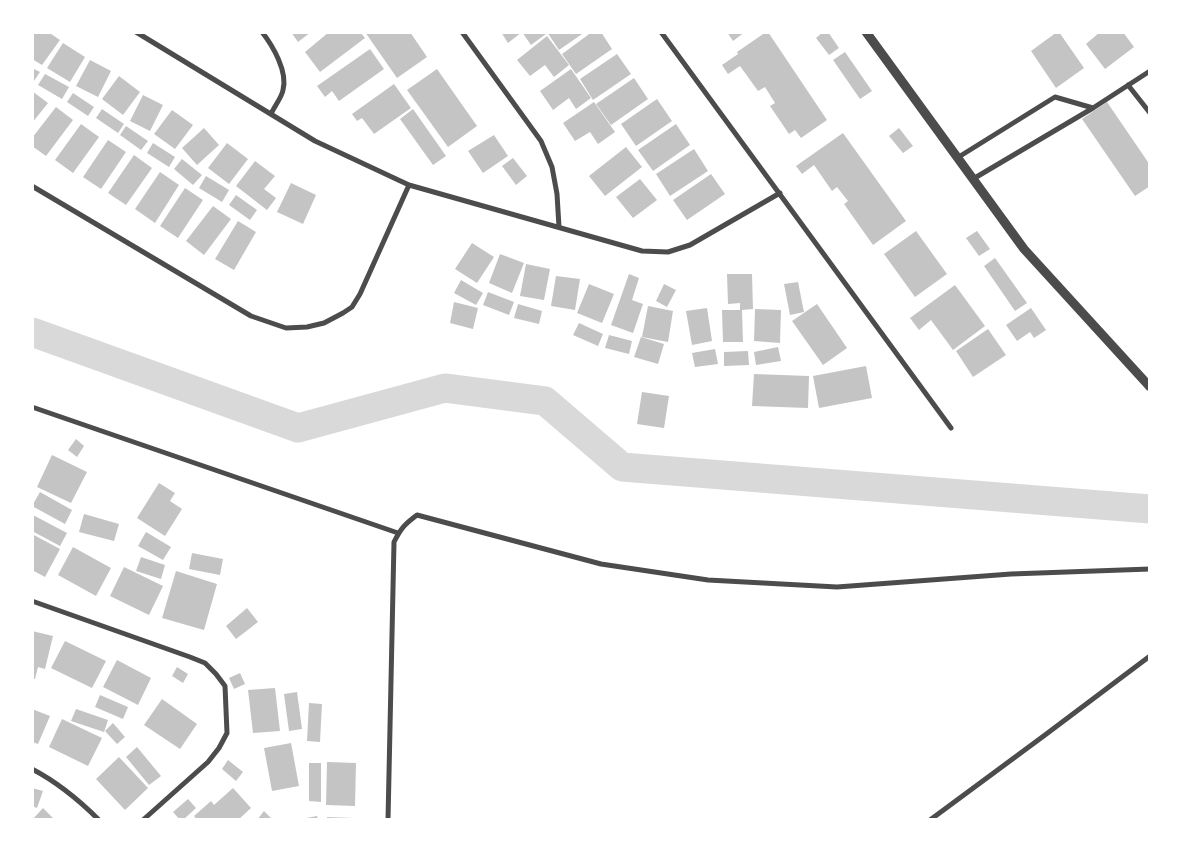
<!DOCTYPE html>
<style>
body{margin:0}
#map{position:relative;width:1182px;height:852px;overflow:hidden;background:#fff;font-family:"Alegreya Sans",sans-serif}
canvas{display:block}
.frame{position:absolute;inset:0;border:34px solid #fff;pointer-events:none}
</style>
<div id="map">
<canvas width="1182" height="852"></canvas>
<div class="frame"></div>
</div>
<script>
const context = document.querySelector('canvas').getContext('2d');
context.lineJoin = 'round';
function trace(path, color, width, dash) { context.strokeStyle = color; context.lineWidth = width; context.lineCap = dash ? 'butt' : 'round'; context.setLineDash(dash || []); context.stroke(path); }
function fillPath(path, color) { context.fillStyle = color; context.fill(path, 'evenodd'); }
const river = new Path2D(`
 M32 332 298 428 445 388 545 401 622 467 1150 509`);
const building = new Path2D(`
 M32 32H48L60 40 42 65 32 59Z
 M291 32H311L298 42Z
 M329 32H360L365 38 320 72 305 52Z
 M365 32H410L427 57 397 78Z
 M501 32H522L508 43Z
 M522 32H545L546 34 531 45Z
 M547 32H585L559 50Z
 M592 32H601L612 49 576 74 562 54Z
 M727 32H745L733 41Z
 M766 32H768L827 120 801 138 795 130 789 134 770 106 775 103 765 87 758 91 740 66 728 74 722 65 738 54 737 52Z
 M823 32H828L839 48 829 55 816 38Z
 M1057 32H1059L1084 68 1056 88 1031 51Z
 M1100 32H1123L1134 47 1105 69 1086 44Z
 M547 36 569 65 554 77 545 65 530 76 517 60Z
 M63 43 85 57 70 82 47 68Z
 M370 49 384 69 339 101 332 91 325 97 317 86Z
 M845 52 872 91 860 99 833 60Z
 M617 54 631 74 593 100 580 79Z
 M90 60 111 71 98 97 76 86Z
 M32 68 40 72 32 84Z
 M437 69 477 126 448 147 407 90Z
 M571 69 591 98 576 109 569 98 553 110 540 91Z
 M45 74 69 87 62 99 38 85Z
 M119 76 140 92 123 115 102 99Z
 M634 78 648 99 611 125 596 104Z
 M394 84 411 108 374 134 362 118 357 121 352 114Z
 M32 91 48 103 32 123Z
 M73 93 94 107 88 116 67 102Z
 M143 95 163 105 150 131 130 121Z
 M657 99 672 121 636 146 621 124Z
 M594 102 615 132 598 144 590 132 575 141 563 123Z
 M1107 102 1150 165V186L1135 196 1082 119Z
 M56 107 73 120 46 156 32 146V138Z
 M102 109 124 124 118 133 96 118Z
 M413 109 446 156 433 165 400 119Z
 M172 110 193 125 175 149 154 134Z
 M81 124 99 137 73 173 55 160Z
 M676 124 690 145 653 171 638 150Z
 M126 126 148 141 141 150 120 135Z
 M204 128 219 145 197 165 182 148Z
 M899 128 913 146 903 153 889 136Z
 M843 133 906 221 873 245 844 204 848 201 837 187 832 191 814 165 802 174 796 166Z
 M494 135 508 156 483 173 468 151Z
 M108 140 126 152 101 189 83 177Z
 M153 143 175 157 169 167 147 153Z
 M227 143 248 159 229 184 208 168Z
 M626 147 642 167 605 196 589 176Z
 M694 149 708 171 670 196 656 174Z
 M134 155 152 168 126 205 108 193Z
 M513 158 527 176 516 185 502 166Z
 M182 159 202 175 193 185 174 169Z
 M255 161 275 176 264 189 276 198 267 210 236 186Z
 M160 172 179 185 155 223 135 209Z
 M711 174 725 194 687 220 673 200Z
 M206 176 229 190 222 202 199 188Z
 M640 179 657 200 633 218 616 197Z
 M291 183 316 195 303 224 277 212Z
 M185 188 203 200 178 238 160 226Z
 M236 195 257 210 250 220 229 205Z
 M213 206 231 219 204 255 186 241Z
 M238 221 256 232 234 270 215 259Z
 M916 231 947 274 915 297 884 254Z
 M977 231 990 249 979 256 966 238Z
 M472 243 494 257 477 283 455 269Z
 M500 254 524 263 512 293 489 283Z
 M995 258 1027 303 1015 311 984 266Z
 M526 264 550 269 544 300 520 296Z
 M629 274 639 278 632 300 643 304 633 333 611 325Z
 M727 274H752L753 309 742 310 743 342H723L722 310H740V303L728 304Z
 M556 276 580 279 575 310 551 306Z
 M461 280 483 293 476 305 454 293Z
 M798 282 804 312 790 315 784 284Z
 M589 284 614 294 602 323 577 313Z
 M664 284 676 290 667 307 656 301Z
 M955 285 985 326 953 350 931 320 919 330 910 318Z
 M488 292 514 302 509 315 483 305Z
 M454 302 478 308 473 329 450 323Z
 M518 304 542 311 539 324 514 318Z
 M817 304 847 348 823 365 792 321Z
 M648 306 673 311 668 342 642 337Z
 M707 308 712 341 692 345 686 311Z
 M1031 308 1046 330 1034 338 1030 332 1017 341 1006 325Z
 M755 309 781 310 780 343 754 341Z
 M579 323 603 334 598 346 573 335Z
 M988 329 1006 355 973 377 956 351Z
 M609 335 632 341 629 354 605 348Z
 M641 337 664 344 658 364 634 357Z
 M778 347 781 361 756 365 754 352Z
 M715 349 718 364 695 367 692 353Z
 M748 351 749 365 724 366V352Z
 M866 366 872 398 819 408 813 376Z
 M754 374 809 376 808 408 752 406Z
 M642 392 669 396 664 428 637 424Z
 M76 439 84 446 77 457 68 450Z
 M52 455 87 472 71 503 37 487Z
 M159 483 175 493 170 501 182 509 165 536 137 518Z
 M40 492 72 510 65 524 32 506Z
 M84 514 119 524 114 541 79 532Z
 M33 515 67 533 60 546 32 531Z
 M146 532 171 547 163 560 138 546Z
 M32 534 60 549 45 577 32 570Z
 M73 547 111 568 96 596 58 575Z
 M192 553 223 559 220 575 189 569Z
 M141 557 165 565 161 579 136 571Z
 M124 567 163 586 149 615 110 596Z
 M176 571 217 584 204 630 162 618Z
 M247 608 258 622 236 639 226 626Z
 M32 631 53 636 45 669 38 667 35 679H32Z
 M65 641 106 661 92 688 51 668Z
 M117 660 151 678 138 705 103 687Z
 M177 667 188 674 183 683 172 676Z
 M240 673 245 684 234 689 229 678Z
 M275 688 280 731 253 733 248 690Z
 M297 692 302 729 289 731 284 694Z
 M100 695 128 707 123 719 95 707Z
 M162 699 197 724 180 749 144 725Z
 M309 703 322 704 320 742 307 741Z
 M32 709 50 716 38 744 32 742Z
 M76 709 108 720 104 732 71 721Z
 M62 719 102 738 88 766 49 747Z
 M113 723 125 737 117 744 105 731Z
 M291 743 299 786 272 791 264 748Z
 M137 747 161 776 149 785 126 757Z
 M119 757 148 788 125 810 96 779Z
 M228 760 243 772 236 781 222 769Z
 M327 762 356 763 355 806 326 805Z
 M309 763H321V802L309 801Z
 M32 788 43 791 37 808 32 806Z
 M233 788 251 808 238 820H197L194 816 211 801 214 805Z
 M188 799 196 808 183 820H180L173 812Z
 M43 808 55 820H32Z
 M264 811 273 820H257Z
 M317 816 318 820H306V818Z
 M327 817 354 818V820H327Z`);
const minor = new Path2D(`
 M136 32 315 141 409 185 642 251 668 252 690 245 780 193
 M262 32C273 46 288 72 283 90 282 97 274 107 271 114
 M462 32 541 141 552 167 557 194 559 227
 M661 32 951 428
 M1128 85 1150 113
 M957 158 1055 97 1093 108
 M973 179 1093 108 1150 71
 M32 186 251 316 286 328 307 327 324 323 343 313 352 307 360 294 409 185
 M32 407 398 533
 M32 601 190 657 205 663 216 674 225 686 227 733 219 748 208 762 143 820
 M32 769C57 782 79 800 99 820
 M388 820 394 542C401 528 405 524 417 515L601 564 708 580 837 587 1011 574 1150 569
 M930 820 1045 735 1150 656`);
const tertiary = new Path2D(`
 M866 32 1024 249 1150 387`);
trace(river, '#d9d9d9', 29);
fillPath(building, '#c4c4c4');
trace(minor, '#4c4c4c', 5);
trace(tertiary, '#4c4c4c', 9);
</script>
